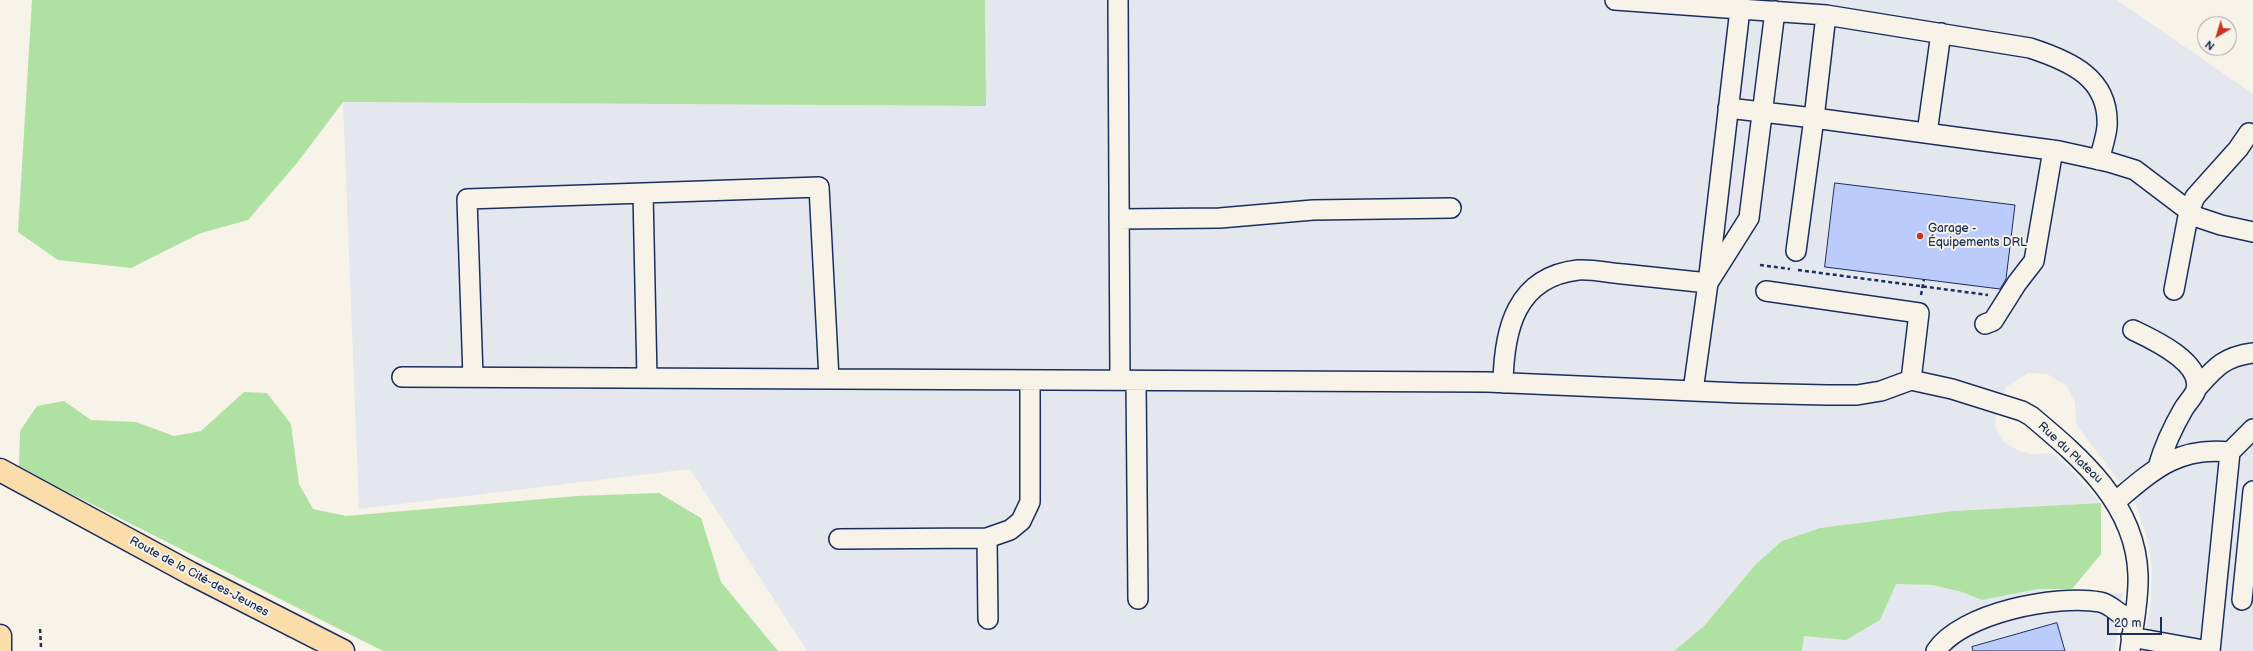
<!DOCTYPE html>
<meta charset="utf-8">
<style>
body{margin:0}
#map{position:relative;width:2253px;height:651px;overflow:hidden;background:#f7f3e8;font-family:"Balsamiq Sans",sans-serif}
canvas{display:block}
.north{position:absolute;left:2197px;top:16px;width:40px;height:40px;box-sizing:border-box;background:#f7f3e8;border:1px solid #9fa5b1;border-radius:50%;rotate:218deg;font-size:11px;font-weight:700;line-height:16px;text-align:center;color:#1b2f5e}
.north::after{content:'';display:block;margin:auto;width:14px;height:18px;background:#c8321e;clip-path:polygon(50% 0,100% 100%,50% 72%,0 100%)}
.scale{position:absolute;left:2107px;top:617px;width:55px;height:18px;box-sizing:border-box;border:2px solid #1b2f5e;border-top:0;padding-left:5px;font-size:12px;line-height:14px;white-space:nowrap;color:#1b2f5e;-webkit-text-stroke:3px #f7f3e8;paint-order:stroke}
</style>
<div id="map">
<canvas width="2253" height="651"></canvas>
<div class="north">N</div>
<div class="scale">20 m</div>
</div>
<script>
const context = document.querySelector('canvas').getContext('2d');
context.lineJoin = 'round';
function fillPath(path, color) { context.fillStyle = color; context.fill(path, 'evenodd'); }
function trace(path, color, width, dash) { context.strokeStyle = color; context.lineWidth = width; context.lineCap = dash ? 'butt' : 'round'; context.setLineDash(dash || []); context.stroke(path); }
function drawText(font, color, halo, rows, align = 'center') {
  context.font = font + ' "Balsamiq Sans",sans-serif'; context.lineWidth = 4; context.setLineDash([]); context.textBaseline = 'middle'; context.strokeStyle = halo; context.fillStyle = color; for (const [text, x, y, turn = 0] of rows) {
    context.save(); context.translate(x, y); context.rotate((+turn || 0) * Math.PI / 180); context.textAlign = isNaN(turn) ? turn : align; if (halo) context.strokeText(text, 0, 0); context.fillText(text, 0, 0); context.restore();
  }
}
const built = new Path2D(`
 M985 0H2117L2253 94V651H2142L2151 602 2152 568 2148 541 2135 503 2076 424 2075 403 2067 386 2047 374 2028 373 2006 387 1996 411 1995 426 2004 442 2017 450 2031 454 2050 453 2063 461 2101 503 1953 511 1820 528 1782 541 1756 564 1704 626 1674 651H807L690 469 359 509 343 102 986 106Z
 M1896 584 1932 585 1962 592 1982 600 2038 589 2123 593 2115 651H1802L1804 636Z`);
const green = new Path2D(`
 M32 0H985L986 106 343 102 297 163 248 220 201 233 131 268 58 260 18 232Z
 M244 392 267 393 291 424 299 484 313 509 346 516 577 496 659 493 701 518 721 582 778 651H383L56 486 19 466 20 431 37 406 64 401 91 420 136 422 174 436 201 431Z
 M2101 503V554L2072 589H2038L1982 600 1962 592 1932 585 1896 584 1880 620 1846 640 1804 636 1802 651H1674L1704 626 1756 564 1782 541 1820 528 1953 511Z`);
const building = new Path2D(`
 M1835 183 2015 205 2006 279 2000 289 1825 267Z
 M2057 623 2065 651H1973L1972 647Z`);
const path = new Path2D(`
 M1760 265 1790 269
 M1798 270 1988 295
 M1921 295 1924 279
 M40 629 41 647H43`);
const minor = new Path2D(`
 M1118 0 1120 380
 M1615 0 1740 9 1708 283 1693 391
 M1740 9 1826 15 2030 48C2070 61 2110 78 2107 127 2106 137 2102 149 2099 160
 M1728 108 1814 118 1826 15
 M1927 133 1941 33
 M643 193 647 378
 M1119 219 1220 218 1313 210 1451 208
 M1796 251 1814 118 2059 151 2109 162 2135 170 2197 217 2221 225 2253 232
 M2174 290 2189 211 2195 197 2238 149 2249 133 2253 135
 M1766 291 1919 313 1911 380 1952 389 2022 411 2031 416C2081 458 2136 504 2138 575 2139 600 2133 626 2130 651
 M1985 324 1993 321 2017 283 2034 261 2053 150
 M2133 330C2152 339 2203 362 2196 390 2194 396 2188 402 2184 408 2173 427 2164 446 2158 467
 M402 377 1487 382 1740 393 1827 395H1857L1881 391 1911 380
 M473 377 467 199 819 187 829 379
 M1136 381 1138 599
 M1503 383C1504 329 1516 277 1578 270 1592 269 1609 273 1623 274 1652 277 1680 280 1708 283L1749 218 1775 11
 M2196 389C2215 368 2223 357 2253 353
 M2115 502C2153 470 2178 446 2230 452
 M839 539 987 538
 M2242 600 2253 491
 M988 619 987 538 1010 530 1021 521 1030 502V380
 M2131 637 2209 651
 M1936 651C1961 613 2057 594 2100 602 2114 605 2118 617 2134 619
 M2210 651 2230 452 2253 429`);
const major = new Path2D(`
 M0 470 190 573 343 651
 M0 636V651`);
const markers = [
 [1920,236,4,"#c8321e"]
];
const poiNames = [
 ["Garage -",1928,229],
 ["Équipements DRL",1928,243]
];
const streetNames = [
 ["Rue du Plateau",2070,453,43],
 ["Route de la Cité-des-Jeunes",199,577,28]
];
fillPath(built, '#e5e7ee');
fillPath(green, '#afe1a2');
fillPath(building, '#bbccfc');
trace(building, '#1b2f5e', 1);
trace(minor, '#1b2f5e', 22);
trace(major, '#1b2f5e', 25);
trace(path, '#1b2f5e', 2.5, [4, 3]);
trace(minor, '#f7f3e8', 19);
trace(major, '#fbddab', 22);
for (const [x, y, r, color] of markers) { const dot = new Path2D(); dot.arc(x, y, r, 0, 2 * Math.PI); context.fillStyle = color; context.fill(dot); trace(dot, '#f7f3e8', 1.5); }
drawText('12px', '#1b2f5e', '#f7f3e8', poiNames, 'left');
drawText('12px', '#1b2f5e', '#f7f3e8', streetNames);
</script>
